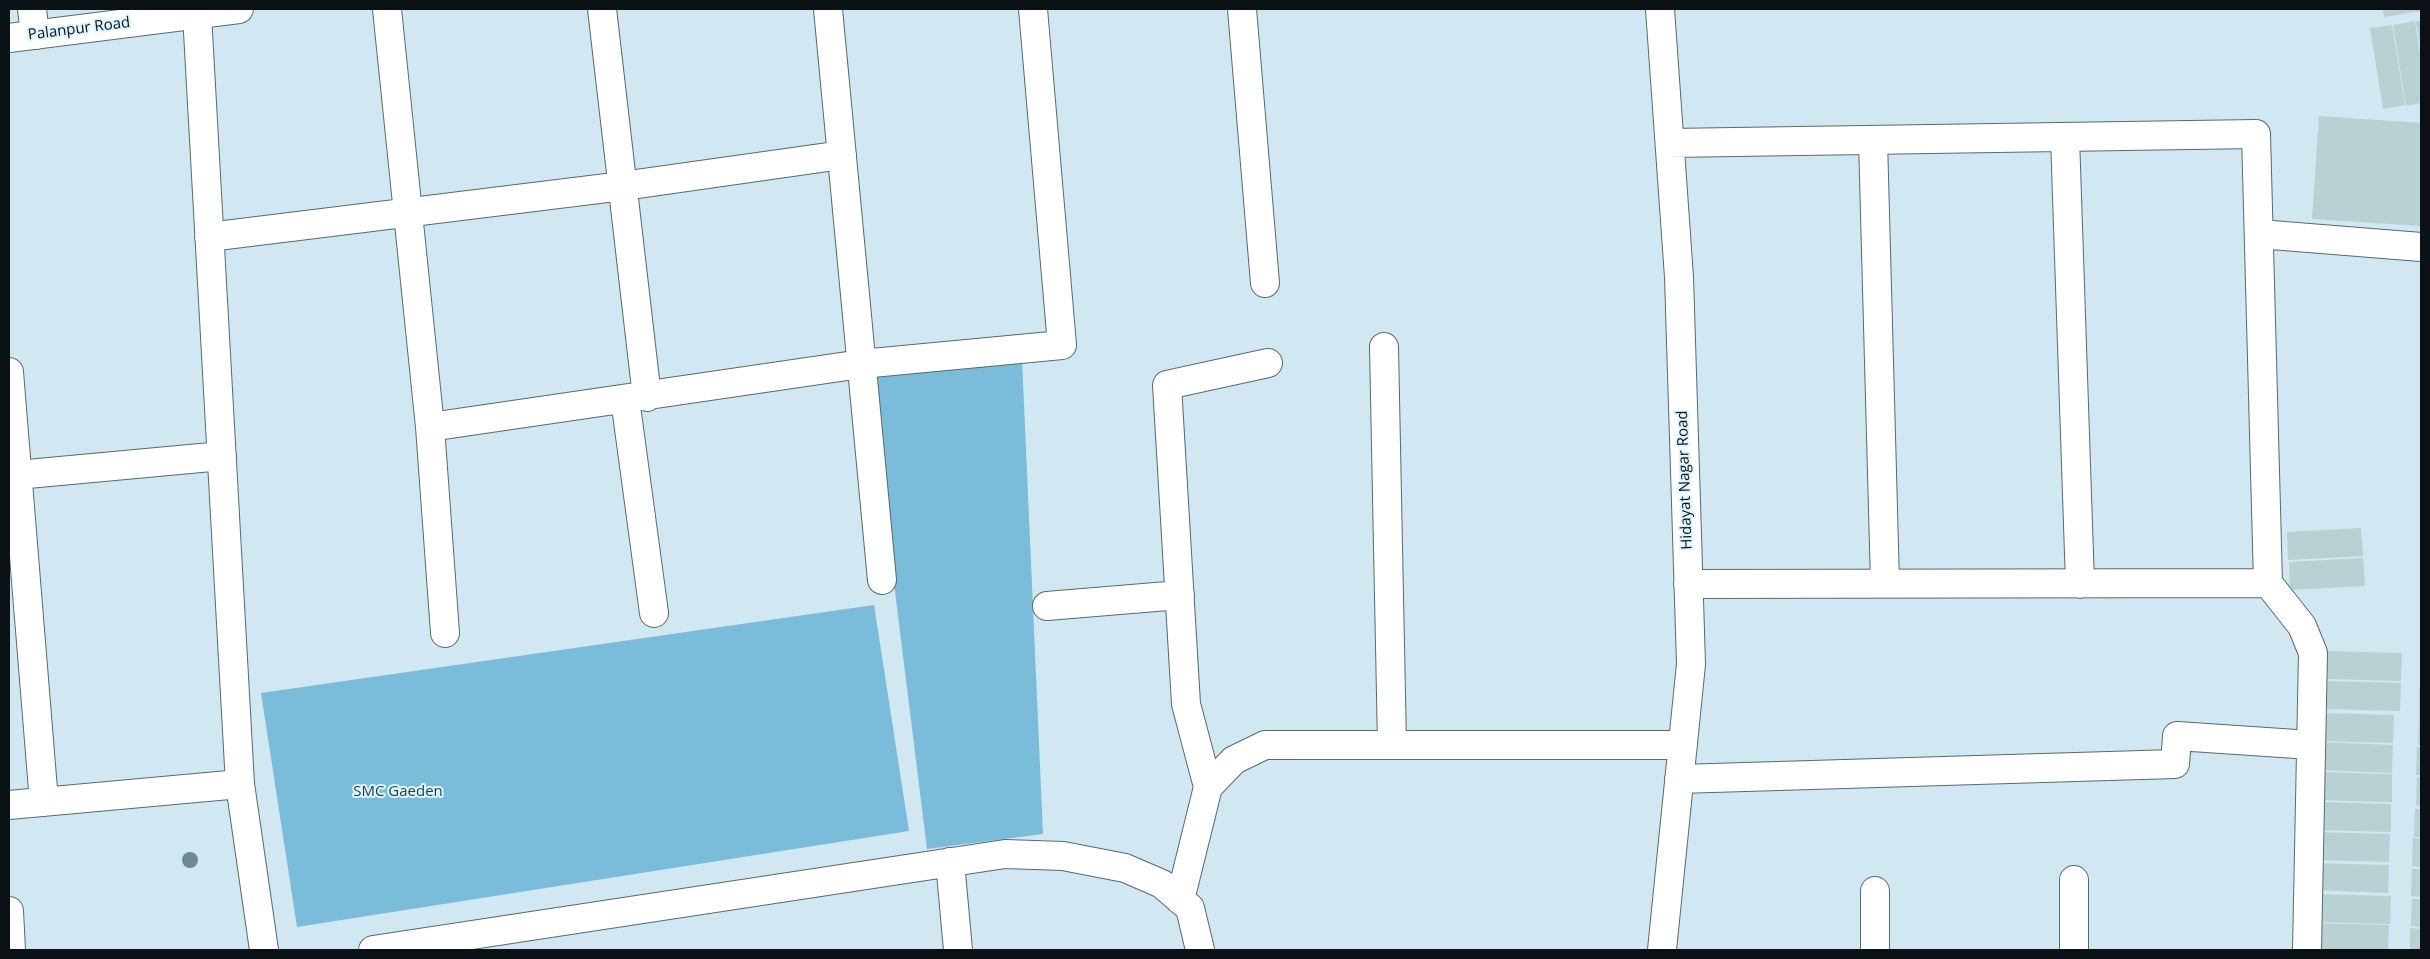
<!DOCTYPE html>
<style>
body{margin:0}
#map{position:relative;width:2430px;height:959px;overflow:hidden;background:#d1e7f1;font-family:"Open Sans",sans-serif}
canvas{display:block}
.frame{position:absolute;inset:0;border:10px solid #091114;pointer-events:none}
</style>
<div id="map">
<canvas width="2430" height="959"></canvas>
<div class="frame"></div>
</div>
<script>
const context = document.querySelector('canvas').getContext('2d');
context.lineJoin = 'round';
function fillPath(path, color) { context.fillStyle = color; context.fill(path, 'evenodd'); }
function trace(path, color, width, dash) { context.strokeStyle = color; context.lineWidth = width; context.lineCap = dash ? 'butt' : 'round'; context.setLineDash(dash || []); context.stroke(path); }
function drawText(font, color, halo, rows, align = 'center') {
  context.font = font + ' "Open Sans",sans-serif'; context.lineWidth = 4; context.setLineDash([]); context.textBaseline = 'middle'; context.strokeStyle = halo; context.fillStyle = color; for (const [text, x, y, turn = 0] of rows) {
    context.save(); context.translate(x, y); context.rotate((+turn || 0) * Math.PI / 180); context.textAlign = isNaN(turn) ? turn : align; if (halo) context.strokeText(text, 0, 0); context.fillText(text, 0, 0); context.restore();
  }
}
const green = new Path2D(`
 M1022 359 1043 834 927 849 868 374Z
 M874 605 909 831 297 927 261 693Z`);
const building = new Path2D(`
 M2383 9H2421V11L2384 17Z
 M2415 21 2421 59V103L2406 106 2393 25Z
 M2416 21H2421V45H2420Z
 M2392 25 2405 105 2383 109 2370 28Z
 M2319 116 2421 123V226L2312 219Z
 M2361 528 2363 556 2288 560 2287 532Z
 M2363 558 2365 586 2290 590 2289 562Z
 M2327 651 2402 653 2401 681 2326 679Z
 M2327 681 2401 683 2400 711 2326 709Z
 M2419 688H2421V716H2419Z
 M2320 713 2394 715 2393 743 2319 741Z
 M2419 717H2421V745H2418Z
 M2318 742 2393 745 2392 773 2317 770Z
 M2417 747H2421V775H2416Z
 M2318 772 2392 774V802L2317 800Z
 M2417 777 2421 778V806L2416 805Z
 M2317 802 2391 804V832L2316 830Z
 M2415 809H2421V837H2414Z
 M2315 832 2390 834 2389 862 2315 860Z
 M2413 838 2421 839V867L2412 866Z
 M2314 863 2389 865 2388 893 2314 890Z
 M2412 869H2421V897L2411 896Z
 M2316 894 2391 896 2390 924 2315 922Z
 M2412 899H2421V927L2411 926Z
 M2314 923 2389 925 2388 950H2314Z
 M2410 928 2421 929V950H2410Z`);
const minor = new Path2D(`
 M32 9 35 35
 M387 9 430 427 445 633
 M602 9 647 397
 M828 9 882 580
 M1242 9 1265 283
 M1660 9 1679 277 1691 664 1662 950
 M197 14 240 784
 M2065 137 2080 584
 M1873 140 1885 583
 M1670 143 2256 134 2268 583 1688 584
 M2259 234 2421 247
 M209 237 623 186 842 155
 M1384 347 1392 745
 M9 372 44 802
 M625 399 654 613
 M430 427 861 364 1062 345 1033 9
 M17 475 222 456
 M2268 583 2302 626 2313 653 2307 950
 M1047 606 1180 595
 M1679 779 2175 764 2177 736 2311 745
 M1208 787 1186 704 1167 385 1268 363
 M9 805 240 784 264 950
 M950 862 958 950
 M1180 900 1208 787 1234 760 1265 745H1683
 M9 911 11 950
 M373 950 1005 854 1063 856 1125 868 1162 884 1190 908 1200 950
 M1875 950V891
 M2074 950V880`);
const tertiary = new Path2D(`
 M9 38 239 9`);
const trees = [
 [190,860]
];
const streetNames = [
 ["Palanpur Road",79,29,-7],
 ["Hidayat Nagar Road",1685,480,-92]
];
const parkNames = [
 ["SMC Gaeden",398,792]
];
fillPath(green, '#7abcd9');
fillPath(building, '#b8d2d3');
trace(minor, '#576a73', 30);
trace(tertiary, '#576a73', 30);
trace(minor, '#fff', 28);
trace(tertiary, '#fff', 28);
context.fillStyle = '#6c8a97';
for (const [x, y] of trees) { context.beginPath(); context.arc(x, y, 8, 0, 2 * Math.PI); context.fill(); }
drawText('15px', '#091114', '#def5ff', streetNames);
drawText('15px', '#193e4d', '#def5ff', parkNames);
</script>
